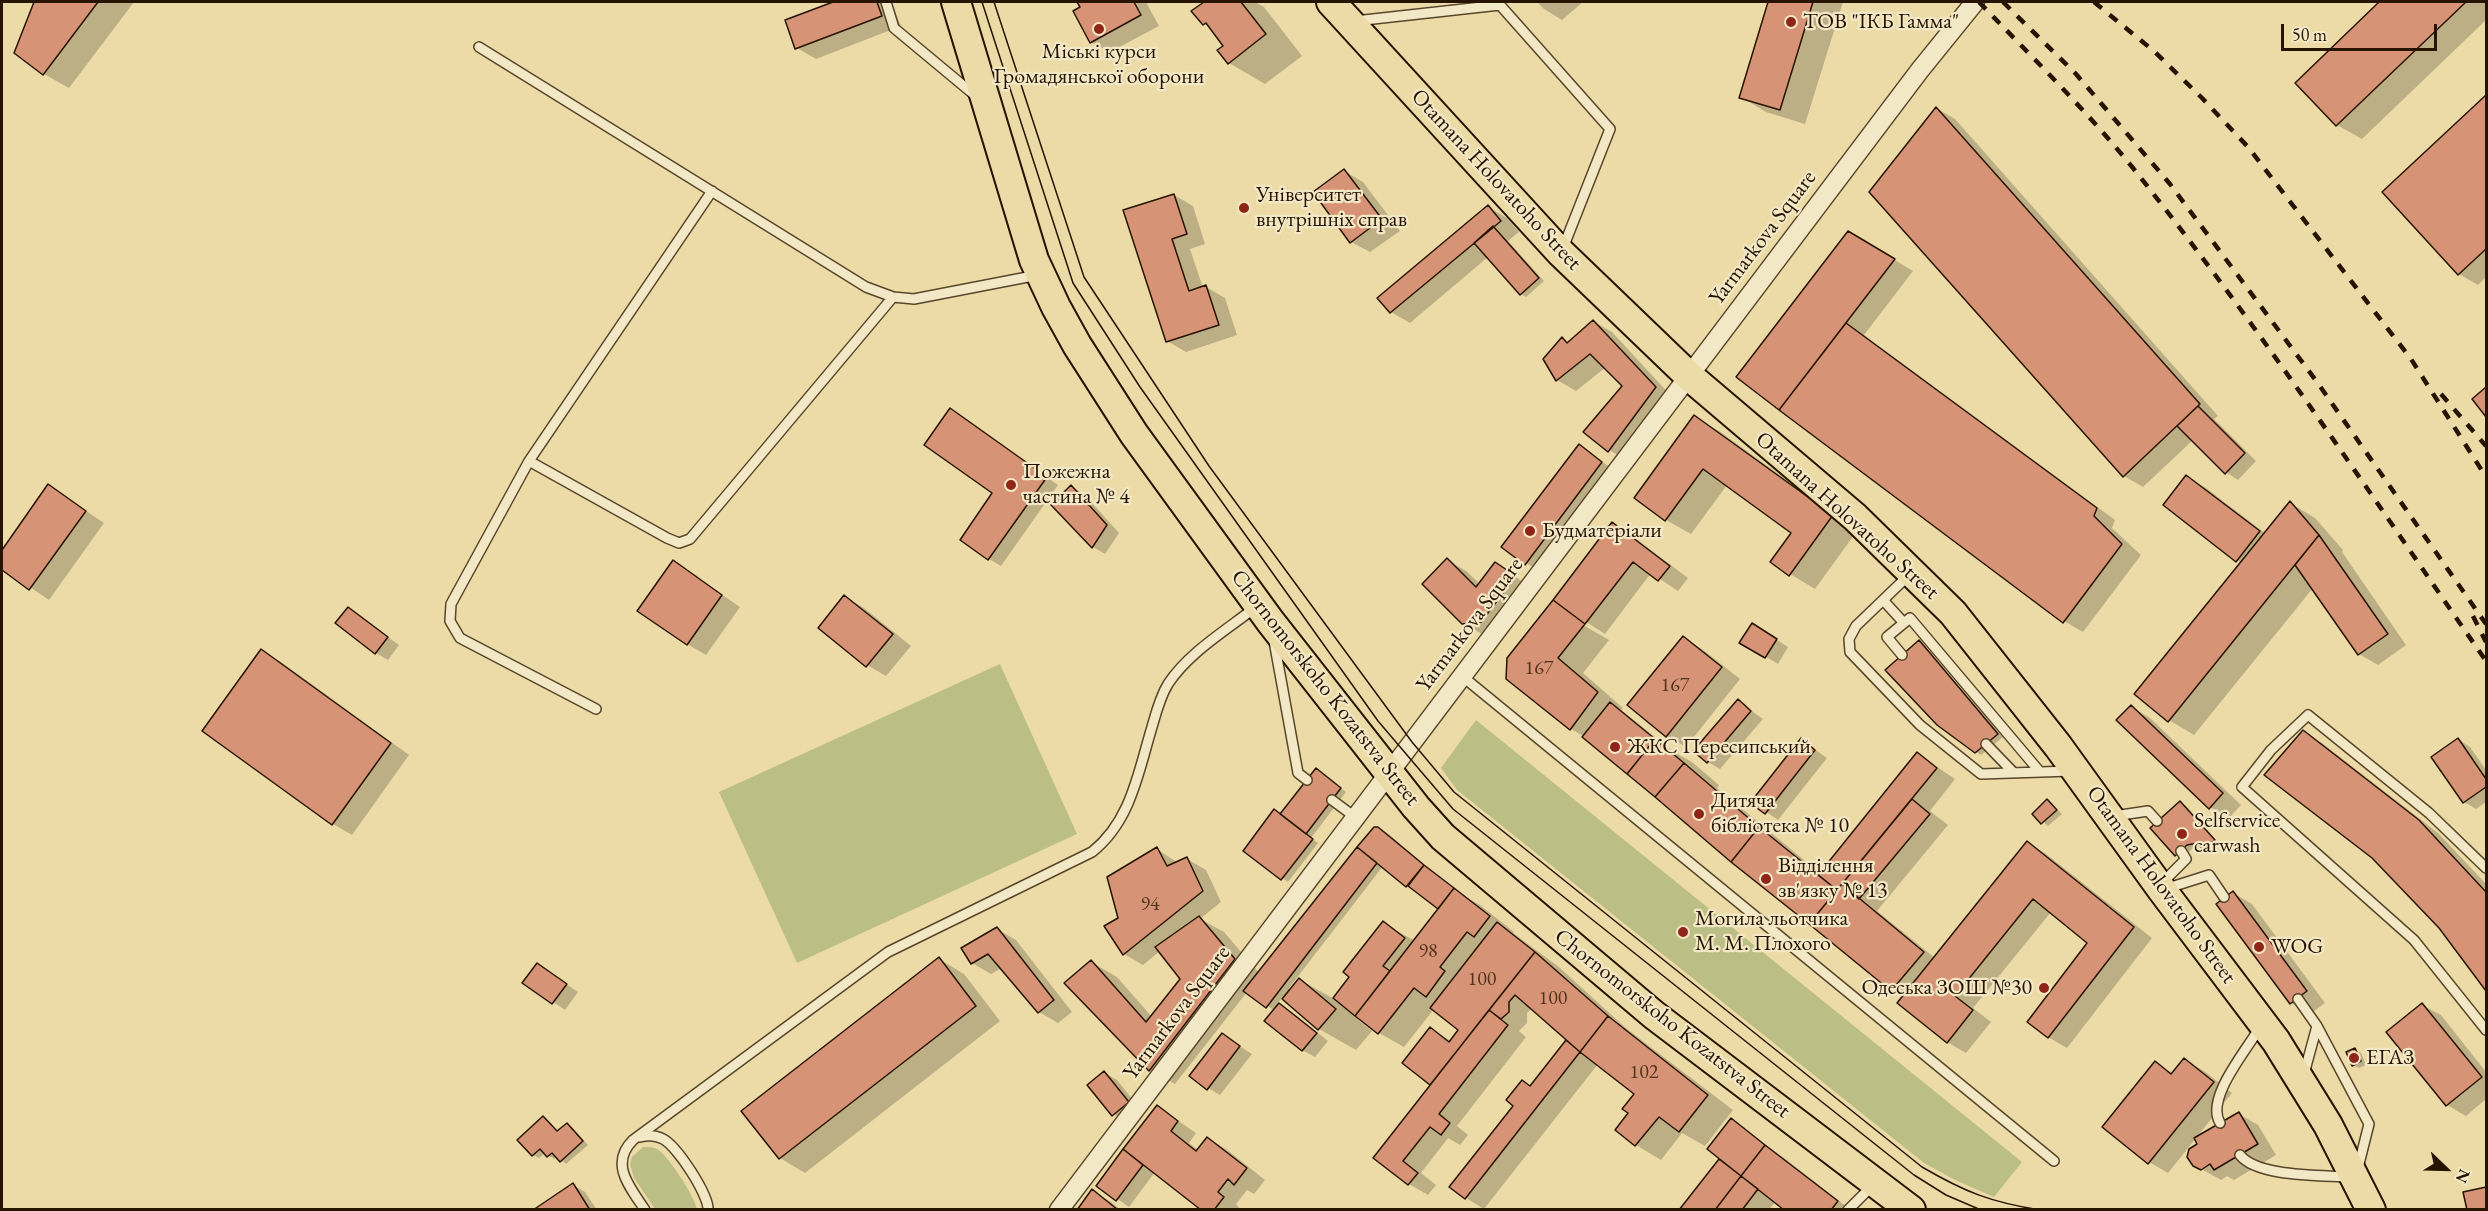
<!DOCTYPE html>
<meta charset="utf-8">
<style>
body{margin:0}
#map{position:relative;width:2488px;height:1211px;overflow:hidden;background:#eddba7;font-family:"EB Garamond",serif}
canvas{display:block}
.frame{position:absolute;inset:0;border:3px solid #261400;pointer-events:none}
.north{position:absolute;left:2416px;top:1139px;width:60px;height:60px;-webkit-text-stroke:4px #f3e8c6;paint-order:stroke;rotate:113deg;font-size:16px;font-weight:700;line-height:24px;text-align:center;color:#261400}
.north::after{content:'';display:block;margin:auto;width:21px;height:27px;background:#261400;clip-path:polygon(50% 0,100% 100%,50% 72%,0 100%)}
.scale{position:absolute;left:2281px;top:24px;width:156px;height:27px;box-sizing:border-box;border:3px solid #261400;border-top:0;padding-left:8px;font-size:18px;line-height:21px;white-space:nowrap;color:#261400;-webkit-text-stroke:4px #f3e8c6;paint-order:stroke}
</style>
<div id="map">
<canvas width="2488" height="1211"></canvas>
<div class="frame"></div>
<div class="north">N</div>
<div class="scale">50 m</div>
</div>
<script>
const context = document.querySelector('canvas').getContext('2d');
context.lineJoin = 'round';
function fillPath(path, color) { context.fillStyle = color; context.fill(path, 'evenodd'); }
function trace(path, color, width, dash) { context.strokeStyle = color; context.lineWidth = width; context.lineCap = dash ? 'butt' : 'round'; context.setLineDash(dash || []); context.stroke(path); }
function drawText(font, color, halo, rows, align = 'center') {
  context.font = font + ' "EB Garamond",serif'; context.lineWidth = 4.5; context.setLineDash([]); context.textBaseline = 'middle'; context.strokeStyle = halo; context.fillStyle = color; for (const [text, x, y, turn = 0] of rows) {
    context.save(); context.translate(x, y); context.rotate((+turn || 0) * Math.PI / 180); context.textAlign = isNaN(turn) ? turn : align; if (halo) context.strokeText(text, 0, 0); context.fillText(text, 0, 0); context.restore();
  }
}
const green = new Path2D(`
 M1000 664 1077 834 797 963 719 792Z
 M1476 720 2022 1162 1994 1197 1955 1180 1924 1163 1457 790 1441 768Z
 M643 1147C648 1147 652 1147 657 1149 668 1155 695 1197 697 1209H655L634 1178 630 1164 632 1157Z`);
const shadow = new Path2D(`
 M36 2H134L69 88 44 74 15 52Z
 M838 2H891L901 26 816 59 797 48 786 21Z
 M1078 2H1146L1159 26 1110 52 1091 42Z
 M1206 2H1255L1264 7 1302 56 1265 84 1229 63 1225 46 1212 29 1204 24 1194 11Z
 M1537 2H1583L1562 20 1544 9Z
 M1770 2H1843L1805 124 1766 112 1741 97Z
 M2381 2H2486V20L2362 139 2337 125 2297 83Z
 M2486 97V277L2478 285 2459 274 2384 192Z
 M1936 108 1955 119 2218 416 2214 419 2256 461 2238 480 2226 472 2193 440 2143 487 2124 476Z
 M1344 171 1363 182 1400 231 1370 252 1351 242Z
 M1174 195 1193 206 1205 244 1190 249 1203 288 1206 287 1225 298 1237 335 1186 352 1167 341 1125 211Z
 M1488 207 1507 218 1519 232 1508 241 1544 281 1526 297 1521 294 1488 257 1410 323 1391 312Z
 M1868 244 1913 271 1864 335 2115 520 2112 528 2141 555 2083 632 2064 621 1738 377Z
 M1593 321 1612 332 1674 399 1628 461 1609 450 1624 386 1606 367 1576 391 1557 380 1544 359 1563 339 1570 343Z
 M963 417 1058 485 1001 566 989 559 994 493Z
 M1694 417 1719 431 1857 531 1815 589 1790 574 1793 532 1727 485 1691 534 1666 520 1636 497Z
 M1579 446 1620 474 1544 574 1526 563Z
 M2187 477 2206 488 2266 534 2290 503 2315 518 2343 550 2342 552 2406 645 2378 665 2359 654 2313 588 2194 735 2169 720 2242 563 2237 560Z
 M49 486 104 523 49 600 2 568V552Z
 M1072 487 1084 494 1119 533 1105 554 1093 547Z
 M1613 524 1631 535 1688 578 1678 591 1651 573 1605 634 1577 616 1578 622 1609 640 1583 673 1623 708 1621 710 1674 752 1692 762 1719 785 1717 788 1821 874 1918 754 1955 779 1930 811 1948 825 1877 911 1935 958 2028 843 2046 854 2152 938 2067 1048 2048 1037 2089 943 2051 912 1973 1008 1991 1022 1966 1053 1947 1042 1904 997 1892 990 1585 737 1571 729 1508 678Z
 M1447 560 1466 571 1480 584 1495 564 1533 588 1501 632 1482 634 1463 623Z
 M674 562 740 607 706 655 687 644Z
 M845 597 864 608 911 646 886 676 867 665Z
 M349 609 399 645 388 660 376 653Z
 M1765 632 1788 647 1778 664 1741 642Z
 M1683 638 1702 649 1740 679 1686 747 1667 736 1629 705Z
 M1919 642 1925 646 2003 737 1981 755 1975 751Z
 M262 651 281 662 409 755 352 835 333 824 204 731Z
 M1738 701 1763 719 1720 769 1708 762Z
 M2131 707 2150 718 2241 805 2229 818 2210 807Z
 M2303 732 2322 743 2438 833 2486 884V989L2440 927Z
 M2458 739 2470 747 2486 770V802L2476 809 2464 802Z
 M1801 740 1827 758 1778 820 1752 802Z
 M1322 773 1346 792 1311 838 1318 843 1288 882 1245 851Z
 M2048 801 2062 814 2048 826 2034 814Z
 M2180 803 2186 806 2219 844 2210 852 2202 846 2193 848 2182 858 2176 855Z
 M1378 828 1391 836 1435 874 1460 894 1480 905 1514 932 1513 933 1559 967 1627 1029 1733 1110 1705 1146 1682 1133 1661 1160 1636 1145 1617 1130 1630 1113 1636 1093 1598 1064 1484 1209 1466 1198 1531 1087 1568 1040 1532 1008 1527 1013V1023L1519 1031 1526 1037 1457 1126 1468 1135 1460 1145 1448 1138 1421 1173 1436 1185 1428 1195 1409 1184 1375 1157 1432 1085 1405 1063 1431 1029 1451 1041 1460 1030 1434 1009 1404 1047 1379 1033 1358 1017 1357 1019 1372 1031 1356 1050 1319 1029 1282 997 1278 1003 1292 1012 1328 1041 1315 1057 1302 1050 1275 1011 1247 992 1175 1084 1150 1070 1066 983 1091 962 1117 977 1152 1017 1182 978 1160 951 1143 965 1124 954 1119 919 1157 849 1178 863 1187 859 1206 870 1221 902 1200 919 1224 932 1259 973ZM1383 866 1440 909 1415 941 1383 923 1351 977 1334 999 1300 980 1291 990 1289 988Z
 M2233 893 2252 904 2325 1003 2310 1014 2291 1003Z
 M997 929 1016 940 1072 1012 1058 1023 1039 1012 1002 968 991 974 972 963Z
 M939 959 964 974 1000 1021 805 1173 780 1158Z
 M538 965 578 992 565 1010 525 983Z
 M2422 1005 2441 1015 2486 1072V1099L2466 1116 2447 1105Z
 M1222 1035 1252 1054 1220 1095 1208 1088Z
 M2355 1050 2361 1053 2366 1065 2359 1068 2353 1065Z
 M2185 1060 2204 1071 2232 1093 2168 1173 2149 1162 2155 1063 2174 1074Z
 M1104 1073 1117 1080 1141 1110 1126 1122 1113 1114Z
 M1158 1107 1196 1133 1189 1143 1198 1150 1207 1138 1226 1149 1265 1180 1254 1194 1247 1190 1236 1204 1241 1210H1203L1155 1172 1129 1207 1098 1185Z
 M2239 1114 2258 1125 2276 1155 2234 1180 2227 1176 2221 1180 2194 1165Z
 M544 1118 559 1132 567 1125 573 1128 588 1145 566 1164 557 1156 554 1159 545 1153 539 1158 533 1155 520 1140Z
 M1731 1120 1784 1158 1851 1210H1787L1776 1201 1769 1210H1681L1719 1160 1726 1162Z
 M573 1185 585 1192 597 1210H535Z
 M1092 1191 1111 1202 1121 1210H1079Z`);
const building = new Path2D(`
 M34 2H98L43 75 14 53Z
 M833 2H877L882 16 795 49 785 20Z
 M1077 2H1134L1141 15 1090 43 1073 11 1080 7Z
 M1204 2H1241L1266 34 1228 64 1217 50 1223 46 1206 23 1203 25 1191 11Z
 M1768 2H1813L1780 110 1739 98Z
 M2379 2H2466L2336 126 2295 83Z
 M2486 95V249L2458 275 2382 192Z
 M1936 107 2200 404 2123 477 1869 192Z
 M1344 169 1382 219 1350 243 1313 192Z
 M1174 194 1187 234 1172 239 1189 291 1206 285 1219 325 1166 342 1123 210Z
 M1488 205 1501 221 1390 313 1377 298Z
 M1493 226 1539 278 1520 295 1474 243Z
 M1848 231 1895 259 1779 410 1736 377Z
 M1593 320 1656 387 1608 452 1583 432 1622 386 1590 354 1556 381 1543 359 1562 337 1567 343Z
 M1846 323 2097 508 2094 516 2122 544 2063 623 1779 410Z
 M2486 387V417L2472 399Z
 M2198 406 2245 453 2225 474 2177 426Z
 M950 408 1047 477 988 560 960 540 992 493 924 445Z
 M1694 415 1833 515 1789 576 1770 562 1791 533 1703 469 1665 521 1634 498Z
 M1579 444 1602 462 1525 565 1501 547Z
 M2186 475 2260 531 2236 562 2163 505Z
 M48 484 86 511 29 590 2 570V550Z
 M1071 485 1107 525 1092 548 1051 505Z
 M2290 501 2319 535 2168 722 2134 694Z
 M1612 522 1670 566 1658 581 1633 562 1585 624 1553 600Z
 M2319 535 2388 634 2358 655 2295 565Z
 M1447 558 1476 587 1495 562 1516 576 1481 622 1462 624 1422 584Z
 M673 560 722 595 687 645 637 611Z
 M844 595 893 634 866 667 818 628Z
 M1553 600 1585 624 1558 658 1598 692 1570 730 1506 679 1507 658Z
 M348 607 388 637 375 654 335 623Z
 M1752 623 1777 639 1765 658 1739 643Z
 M1683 636 1722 667 1666 737 1627 705Z
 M1919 640 1998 734 1975 753 1937 725 1885 670Z
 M261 649 391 743 332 825 202 731Z
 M1738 699 1751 711 1707 763 1693 751Z
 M1610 702 1655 739 1627 774 1582 737Z
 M2131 705 2223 793 2209 809 2116 720Z
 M2303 730 2419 820 2486 892V991L2439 928 2372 858 2264 775Z
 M1801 738 1815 750 1765 814 1750 803Z
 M2458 738 2486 779V787L2463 803 2431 757Z
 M1655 739 1684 763 1655 797 1627 774Z
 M1917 752 1937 768 1837 890 1818 875Z
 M1684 763 1759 827 1731 862 1655 797Z
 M1316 768 1341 788 1306 834 1280 814Z
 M1912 799 1930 814 1859 899 1842 884Z
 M2047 799 2057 810 2041 824 2032 814Z
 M2180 801 2215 840 2203 850 2198 843 2187 845 2175 856 2150 828Z
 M1274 809 1313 839 1281 880 1243 851Z
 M1374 827H1378L1424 865 1406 887 1357 847Z
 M1759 827 1837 890 1809 924 1731 862Z
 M2027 841 2134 927 2048 1038 2027 1022 2087 943 2033 899 1955 996 1973 1010 1947 1043 1897 1003Z
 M1157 847 1167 866 1187 857 1203 891 1123 955 1104 926 1118 918 1107 877Z
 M1357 847 1377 863 1266 1008 1243 991Z
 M1424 865 1454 888 1438 909 1408 886Z
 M1842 884 1924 952 1891 991 1809 924Z
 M1454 888 1490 916 1474 937 1467 932 1440 967 1445 971 1426 997 1414 988 1378 1034 1355 1016Z
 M2233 891 2307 991 2290 1004 2216 904Z
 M1199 916 1235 959 1149 1071 1064 983 1091 960 1146 1022 1180 979 1155 947Z
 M1383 921 1405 938 1383 966 1390 971 1355 1016 1333 998 1349 977 1343 972Z
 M1497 922 1535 952 1430 1085 1402 1063 1430 1027 1449 1042 1458 1030 1430 1008Z
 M997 927 1054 1000 1038 1013 988 954 971 964 961 948Z
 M1535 952 1608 1016 1580 1052 1515 995 1509 1002V1012L1501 1019 1489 1010Z
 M939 957 976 1006 779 1159 741 1111Z
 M537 963 567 984 552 1004 522 983Z
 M1299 978 1336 1009 1318 1030 1282 999Z
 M1279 1003 1317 1033 1302 1051 1264 1021Z
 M2422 1003 2482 1077 2446 1106 2386 1032Z
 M1489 1010 1508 1025 1439 1114 1450 1123 1441 1135 1430 1127 1403 1161 1418 1173 1408 1185 1373 1158Z
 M1608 1016 1708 1095 1679 1132 1659 1117 1635 1146 1615 1130 1628 1113 1622 1109 1634 1094 1580 1052Z
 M1222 1033 1240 1046 1207 1090 1189 1076Z
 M1566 1040 1580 1052 1465 1199 1449 1187 1513 1106 1506 1100 1522 1080 1530 1086Z
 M2355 1048 2361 1061 2352 1066 2346 1052Z
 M2184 1058 2214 1082 2148 1164 2102 1127 2155 1061 2171 1074Z
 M1104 1071 1129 1102 1112 1116 1087 1085Z
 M1157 1105 1178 1121 1171 1131 1196 1151 1207 1137 1247 1168 1234 1185 1228 1179 1218 1192 1224 1197 1214 1210H1201L1123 1149Z
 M2239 1112 2258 1144 2214 1170 2210 1164 2201 1170 2193 1166 2187 1157 2189 1149 2197 1144 2194 1138Z
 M543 1116 557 1131 567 1123 583 1141 560 1162 552 1153 547 1157 540 1149 532 1156 517 1140Z
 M1731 1118 1765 1145 1741 1176 1707 1149Z
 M1765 1145 1838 1201 1831 1210H1784L1741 1176Z
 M1123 1149 1143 1165 1116 1201 1096 1186Z
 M1719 1159 1741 1176 1715 1210H1679Z
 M1741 1176 1758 1189 1742 1210H1715Z
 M573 1183 590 1210H533Z
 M2486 1187V1210H2467L2463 1192Z
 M1092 1189 1118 1210H1077Z`);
const lane = new Path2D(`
 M886 2 894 28 977 97
 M1355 21 1500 5 1610 129 1563 248
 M479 47 866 287 893 297 914 299 1038 275
 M529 461 667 538 679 543 690 539 893 297
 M1909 575 1856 626 1849 639 1850 652 1920 725 1981 774 2071 771
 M1883 600 1904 623
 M1274 641 1298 773 1307 780
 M1902 655 1887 637 1910 618 2040 772
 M1462 676 2054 1161
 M596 709 460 638 450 621 451 604 529 461 712 191
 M1986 744 2013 772
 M1332 800 1355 817
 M2114 816 2148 811 2157 821
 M2486 868 2429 813 2308 715 2271 750 2242 787 2414 940 2486 1030
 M2161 884 2186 859 2181 851
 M2165 889 2209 875 2224 897
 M2298 999 2317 1026 2304 1074
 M2317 1026 2369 1124 2358 1168
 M2220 1123C2205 1098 2247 1050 2260 1027
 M640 1137C648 1135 656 1135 663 1139 677 1146 709 1195 708 1210
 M2240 1155C2257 1177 2321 1175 2349 1177
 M645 1210C630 1187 609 1164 633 1140L888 952 1092 852C1131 821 1138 773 1152 727 1156 713 1160 697 1168 684 1189 652 1227 630 1257 606
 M1848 1210 1872 1186`);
const street = new Path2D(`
 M1059 1210 1920 70 1975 2`);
const primary = new Path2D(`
 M956 2 1034 260 1056 307 1077 345 1134 434 1270 621 1416 807 1443 837 1654 1015 1911 1210
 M1331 2 1561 253 1689 376 1855 517 1953 613 2058 746 2162 890 2276 1041 2328 1125 2371 1210`);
const tram = new Path2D(`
 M982 2 1073 283 1140 387 1378 721 1453 809 1914 1175 1946 1195 1981 1210
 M994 2 1084 277 1209 466 1412 742 1454 792 1922 1167C1965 1192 1990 1202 2040 1210`);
const rail = new Path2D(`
 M1979 2C2031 56 2085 109 2133 168 2259 326 2371 495 2486 661
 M2003 2 2076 74 2170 184 2317 382 2486 624
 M2094 2 2155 52 2202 98 2248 147 2411 359 2486 477
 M2441 394 2486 446
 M2473 616 2486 642`);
const markers = [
 [1791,22,6,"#8f2418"],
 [1099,29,6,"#8f2418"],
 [1244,208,6,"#8f2418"],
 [1011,485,6,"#8f2418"],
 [1530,531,6,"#8f2418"],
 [1615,747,6,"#8f2418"],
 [1699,814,6,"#8f2418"],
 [2182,834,6,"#8f2418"],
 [1766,879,6,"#8f2418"],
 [1683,932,6,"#8f2418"],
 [2259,947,6,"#8f2418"],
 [2044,988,6,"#8f2418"],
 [2354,1058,6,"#8f2418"]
];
const numberNames = [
 ["167",1539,669],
 ["167",1675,686],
 ["94",1150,905],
 ["98",1428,952],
 ["100",1482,980],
 ["100",1553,999],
 ["102",1644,1073]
];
const poiNames = [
 ["ТОВ \"ІКБ Гамма\"",1803,22],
 ["Міські курси",1099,52,"center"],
 ["Громадянської оборони",1099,77,"center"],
 ["Університет",1256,195],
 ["внутрішніх справ",1256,220],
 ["Пожежна",1023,472],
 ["частина № 4",1023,497],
 ["Будматеріали",1542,531],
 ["ЖКС Пересипський",1627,747],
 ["Дитяча",1711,801],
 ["бібліотека № 10",1711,826],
 ["Selfservice",2194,821],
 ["carwash",2194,846],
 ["Відділення",1778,866],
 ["зв'язку № 13",1778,891],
 ["Могила льотчика",1695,919],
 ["М. М. Плохого",1695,944],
 ["WOG",2271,947],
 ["Одеська ЗОШ №30",2032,988,"right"],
 ["ЕГАЗ",2366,1058]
];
const streetNames = [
 ["Otamana Holovatoho Street",1496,180,47],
 ["Yarmarkova Square",1763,238,-53],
 ["Otamana Holovatoho Street",1847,516,42],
 ["Yarmarkova Square",1470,625,-53],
 ["Chornomorskoho Kozatstva Street",1325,688,52],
 ["Otamana Holovatoho Street",2161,885,54],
 ["Yarmarkova Square",1177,1013,-53],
 ["Chornomorskoho Kozatstva Street",1672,1024,38]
];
fillPath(green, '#bbbf85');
fillPath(shadow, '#0003');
fillPath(building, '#d79375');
trace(building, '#261400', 1.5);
trace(lane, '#58462a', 12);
trace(street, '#58462a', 21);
trace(primary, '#261400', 32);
trace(lane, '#f3e8c6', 9);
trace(street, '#f3e8c6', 18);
trace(primary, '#eddba7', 28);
trace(tram, '#261400', 1.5);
trace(rail, '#261400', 4.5, [10, 10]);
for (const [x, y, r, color] of markers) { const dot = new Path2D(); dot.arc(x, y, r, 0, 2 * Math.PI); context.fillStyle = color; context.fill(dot); trace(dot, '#f3e8c6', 2); }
drawText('20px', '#52341d', null, numberNames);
drawText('22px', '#261400', '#f3e8c6', poiNames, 'left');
drawText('22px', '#261400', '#f3e8c6', streetNames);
</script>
